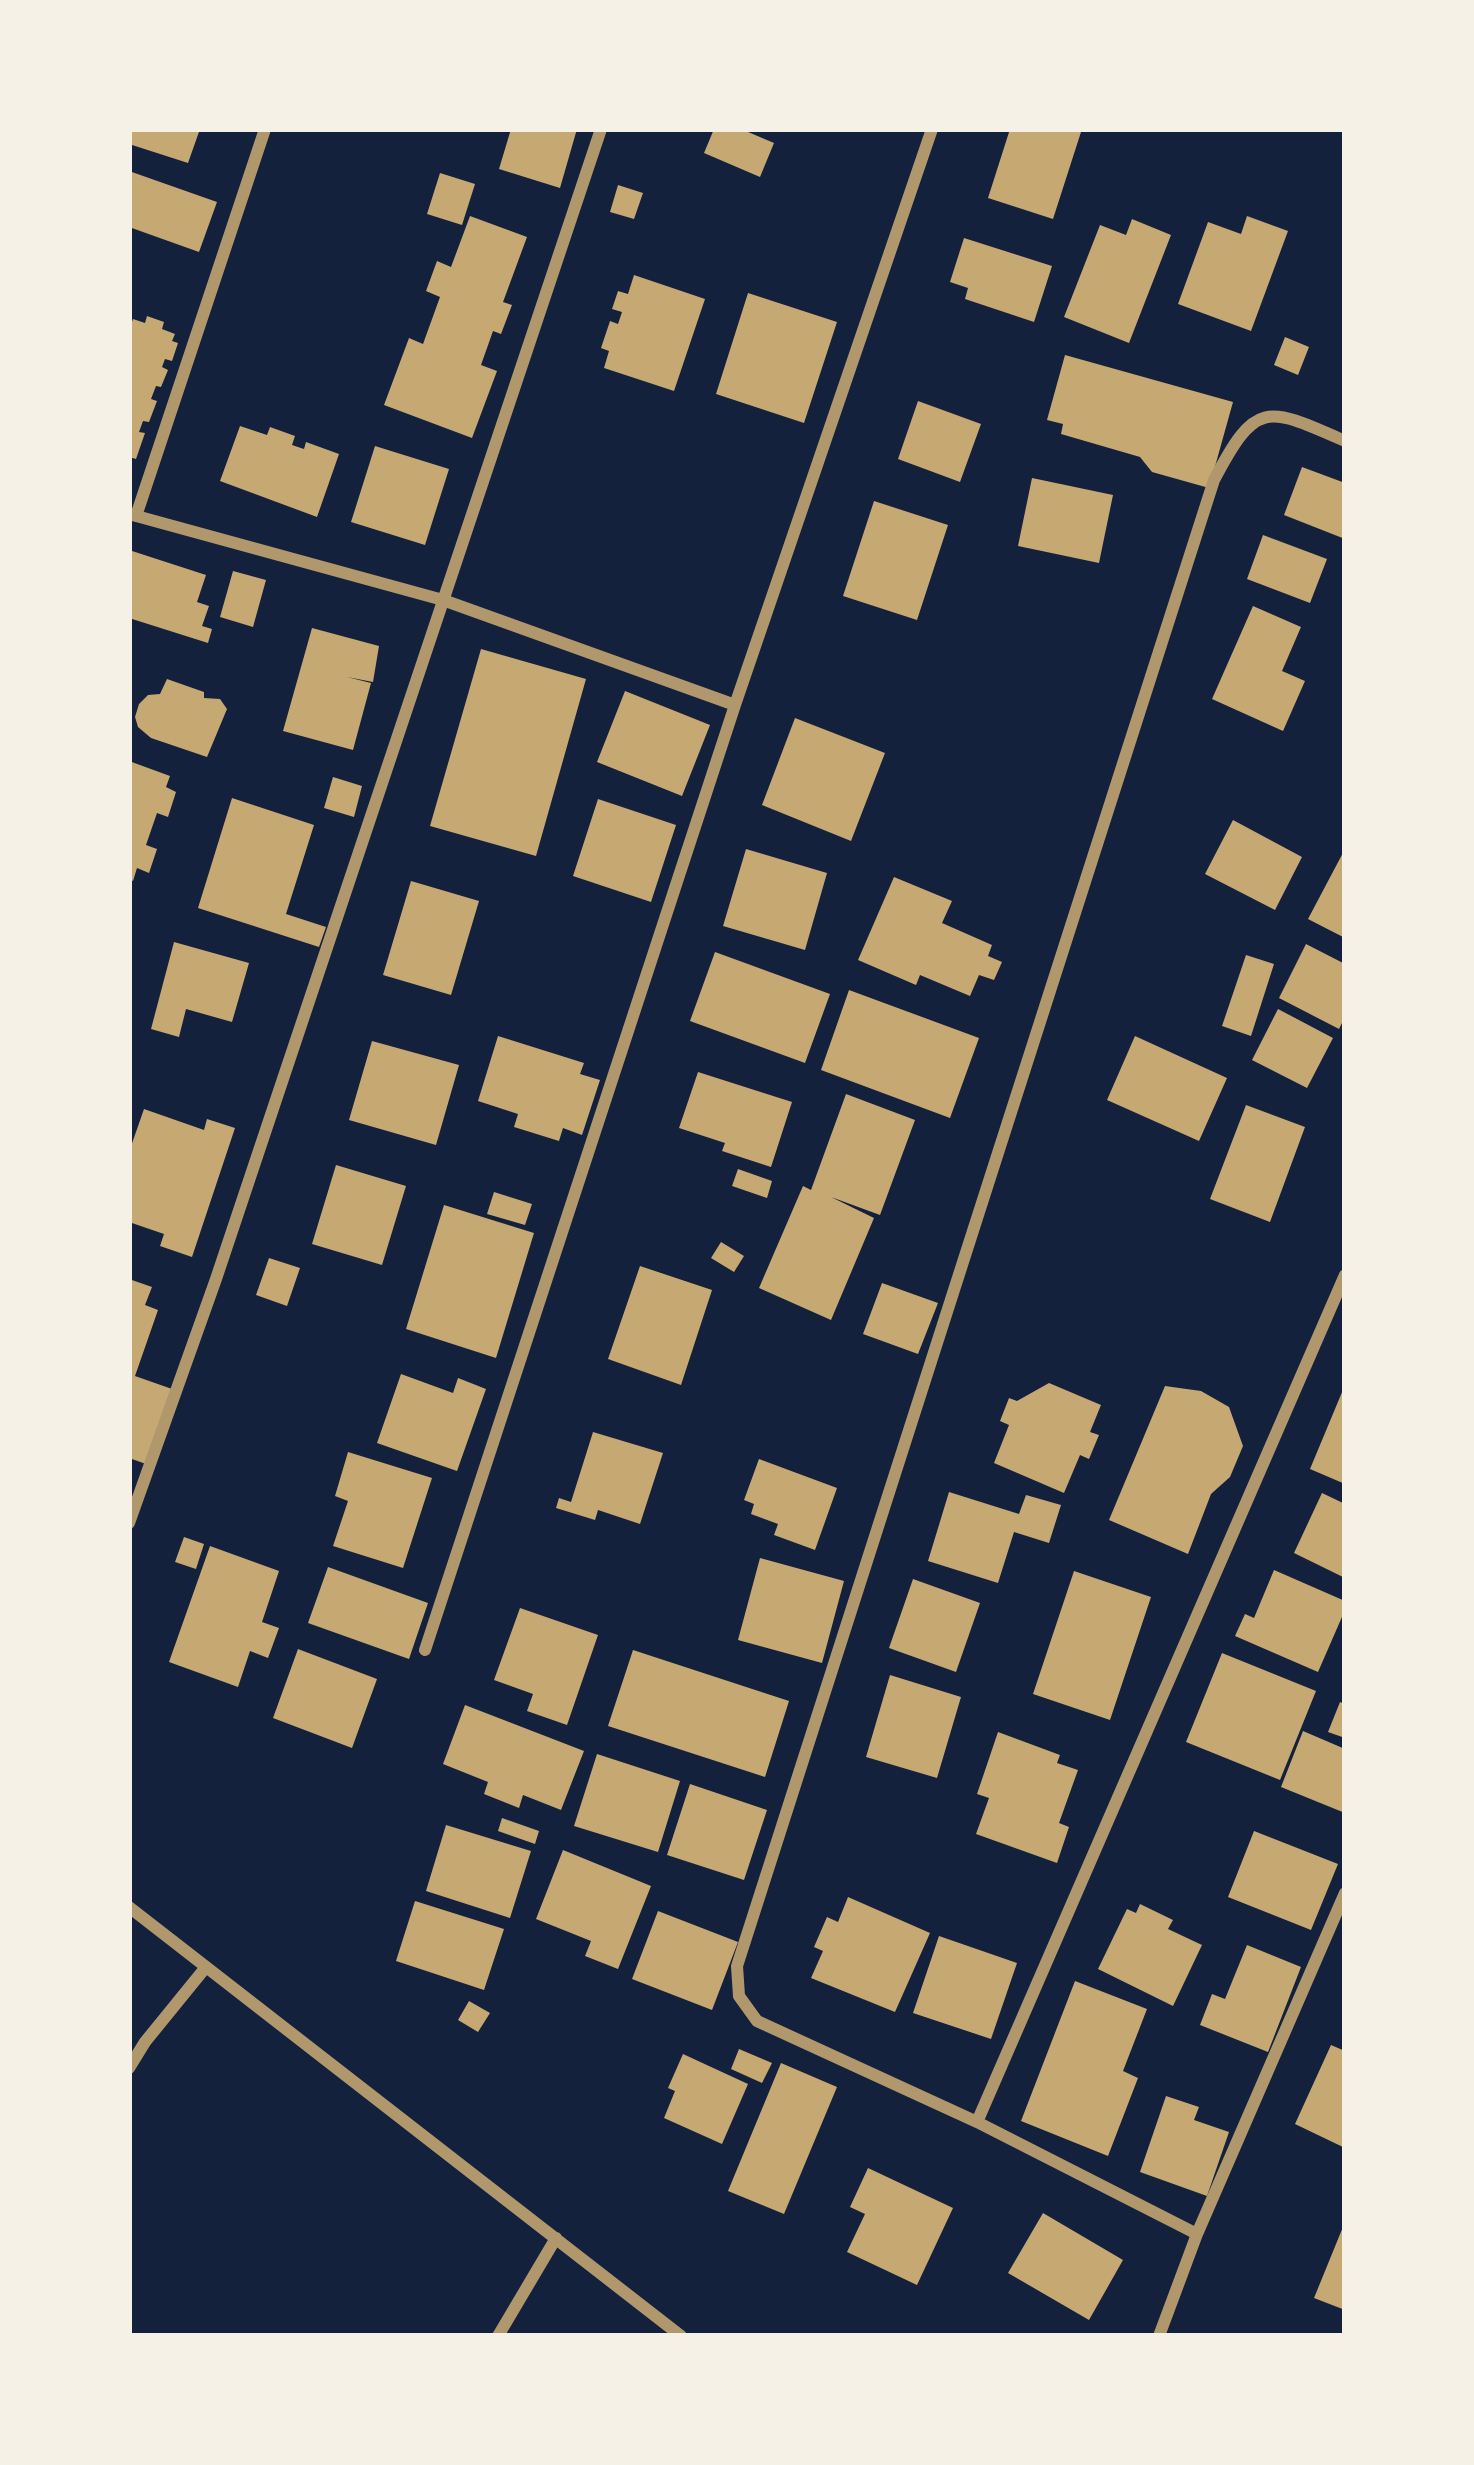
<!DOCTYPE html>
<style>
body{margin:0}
#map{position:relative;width:1474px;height:2465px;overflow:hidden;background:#14213d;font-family:"PT Sans Narrow",sans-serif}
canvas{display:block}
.frame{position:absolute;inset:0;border:132px solid #f6f1e7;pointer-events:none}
</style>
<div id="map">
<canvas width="1474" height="2465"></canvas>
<div class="frame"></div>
</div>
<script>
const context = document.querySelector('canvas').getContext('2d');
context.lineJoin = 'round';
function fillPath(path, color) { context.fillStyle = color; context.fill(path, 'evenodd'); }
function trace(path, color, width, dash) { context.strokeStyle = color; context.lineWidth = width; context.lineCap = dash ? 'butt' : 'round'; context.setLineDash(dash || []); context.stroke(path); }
const building = new Path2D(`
 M129 129H200L188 163 129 144Z
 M511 129H577L560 188 499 169Z
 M714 129H741L774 143 760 177 704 153Z
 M1010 129 1081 132 1053 219 988 198Z
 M129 171 217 202 199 252 129 227Z
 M440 173 475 184 462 225 427 214Z
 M618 185 643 193 634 219 610 212Z
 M470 216 527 237 503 302 512 305 501 334 493 331 481 365 497 371 472 438 384 405 409 338 423 344 440 297 426 291 437 261 451 267Z
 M1247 216 1288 231 1251 331 1178 304 1208 222 1241 234Z
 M1132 219 1171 235 1129 343 1064 317 1100 225 1126 235Z
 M964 238 1052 266 1034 322 965 299 968 288 950 282Z
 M634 275 705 299 674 391 604 368 609 351 601 348 610 321 618 324 622 312 612 309 618 291 628 294Z
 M748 293 837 322 804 423 716 394Z
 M147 316 164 322 162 329 175 334 172 341 178 343 172 361 165 359 162 367 168 370 161 387 156 386 151 399 157 401 149 422 143 421 139 432 145 433 136 459 129 457V330L133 319 145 323Z
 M1285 337 1309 347 1298 375 1274 365Z
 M1065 355 1233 402 1209 488 1152 472 1140 457 1061 434 1063 424 1047 420Z
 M918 401 981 424 960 482 898 459Z
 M240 426 267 435 270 427 295 436 292 445 304 449 306 442 339 454 317 517 220 481Z
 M375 446 449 469 425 545 351 522Z
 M1302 467 1345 483V539L1284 515Z
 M1032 478 1113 495 1099 563 1018 546Z
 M874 501 948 525 917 620 843 596Z
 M1263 535 1327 559 1310 603 1247 579Z
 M129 550 206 575 197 602 209 606 202 626 212 629 208 643 129 618Z
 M233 571 266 580 253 627 220 617Z
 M1253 606 1301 627 1282 671 1305 681 1283 731 1212 699Z
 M312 628 379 646 373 682 347 677 371 683 353 750 283 731Z
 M481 649 586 679 536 856 430 826Z
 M167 679 204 692V698L220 699 227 709 207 757 151 738 138 727 135 717 139 704 148 695 160 694Z
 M625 691 710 725 682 796 597 762Z
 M795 718 885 753 851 841 762 805Z
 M129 761 170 776 166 787 176 792 168 817 157 813 146 845 157 849 149 873 137 868 133 881 129 879Z
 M333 777 362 786 354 817 324 808Z
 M232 798 314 825 286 914 326 927 319 947 198 908Z
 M598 799 676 825 651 902 573 876Z
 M1233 820 1302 857 1275 910 1205 874Z
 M746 849 827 873 805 950 723 926Z
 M1345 849V938L1308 919Z
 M894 877 952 901 942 923 992 945 988 956 1002 962 994 980 979 975 970 996 920 975 916 985 858 960Z
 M411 881 479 901 451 995 383 975Z
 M174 942 249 963 232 1022 186 1009 179 1037 151 1029Z
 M1306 944 1345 964V1017L1339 1029 1279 998Z
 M715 952 830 994 805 1063 690 1021Z
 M1246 955 1274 964 1251 1036 1222 1026Z
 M849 990 979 1038 950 1118 821 1070Z
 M1278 1009 1333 1038 1307 1088 1252 1060Z
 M498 1036 584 1063 580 1074 600 1080 582 1135 563 1128 559 1141 514 1127 518 1114 478 1101Z
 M1135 1036 1227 1078 1199 1141 1107 1100Z
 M372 1041 459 1065 436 1145 349 1120Z
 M698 1072 792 1102 771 1167 722 1151 725 1143 679 1128Z
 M846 1094 915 1120 880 1215 831 1197 874 1218 831 1320 759 1288 803 1186 811 1190Z
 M1246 1105 1305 1127 1270 1222 1210 1199Z
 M144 1109 204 1130 207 1119 235 1128 192 1257 160 1246 164 1234 129 1222V1152Z
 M336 1165 406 1186 382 1265 312 1244Z
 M738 1169 772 1181 767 1198 732 1186Z
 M494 1192 532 1204 525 1225 487 1214Z
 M444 1205 534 1233 496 1358 406 1329Z
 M721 1242 744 1256 734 1272 711 1258Z
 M269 1258 300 1268 287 1306 256 1295Z
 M640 1266 712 1290 681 1385 608 1359Z
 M129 1279 152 1287 145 1305 158 1310 135 1376 172 1389 146 1464 129 1458Z
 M882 1283 938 1303 918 1354 863 1334Z
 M401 1374 453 1393 458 1378 486 1389 457 1471 377 1443Z
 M1049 1383 1101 1405 1090 1432 1099 1435 1089 1459 1080 1455 1064 1493 994 1463 1009 1425 1000 1421 1009 1398 1017 1401Z
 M1345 1385V1484L1310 1469Z
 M1165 1386 1201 1391 1229 1407 1243 1446 1230 1477 1211 1494 1188 1554 1109 1520Z
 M593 1432 663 1453 640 1524 598 1510 595 1520 556 1508 559 1498 571 1502Z
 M348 1452 432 1478 403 1568 333 1546 348 1501 335 1496Z
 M759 1459 837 1488 815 1550 774 1535 778 1524 751 1514 754 1504 744 1500Z
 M949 1492 1019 1514 1026 1495 1061 1505 1049 1543 1014 1532 998 1583 928 1561Z
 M1322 1493 1345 1504V1578L1294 1553Z
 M184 1537 204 1544 196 1569 175 1562Z
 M210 1546 279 1571 262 1622 279 1628 268 1658 250 1651 238 1687 169 1662Z
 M760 1558 844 1581 822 1663 738 1640Z
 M328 1567 428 1603 409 1659 308 1623Z
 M1274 1570 1345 1601V1610L1318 1672 1235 1636 1245 1614 1254 1618Z
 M1074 1571 1151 1597 1110 1720 1033 1694Z
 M913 1579 980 1603 956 1672 889 1648Z
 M520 1608 598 1635 567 1725 527 1711 533 1694 494 1680Z
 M298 1649 377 1679 352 1748 273 1718Z
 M633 1650 789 1701 765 1777 608 1726Z
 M1222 1653 1316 1691 1280 1780 1186 1742Z
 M890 1675 961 1697 937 1778 866 1757Z
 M1340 1702 1345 1704V1738L1328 1732Z
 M465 1705 584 1751 561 1810 523 1795 519 1808 484 1794 488 1782 443 1764Z
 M1303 1731 1345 1749V1813L1281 1787Z
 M998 1732 1060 1755 1057 1763 1078 1770 1059 1823 1069 1827 1057 1863 976 1834 989 1798 977 1794Z
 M597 1754 680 1781 658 1852 574 1826Z
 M690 1784 767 1810 744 1880 667 1855Z
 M502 1818 539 1831 535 1844 498 1831Z
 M446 1825 531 1851 510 1918 426 1891Z
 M1254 1831 1338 1864 1311 1930 1228 1897Z
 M563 1850 651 1886 618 1969 585 1956 591 1941 536 1919Z
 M848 1897 930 1933 895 2012 811 1978 823 1951 814 1947 827 1917 838 1922Z
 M415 1901 504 1929 484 1990 396 1961Z
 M1140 1904 1173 1920 1168 1929 1202 1945 1173 2006 1098 1969 1127 1909 1136 1913Z
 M658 1911 738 1942 712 2010 632 1979Z
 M939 1936 1017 1963 991 2039 913 2013Z
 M1247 1945 1301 1967 1268 2052 1200 2025 1212 1994 1225 1999Z
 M1075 1981 1147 2009 1123 2071 1138 2078 1108 2156 1021 2121Z
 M469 2001 490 2013 478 2032 458 2020Z
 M1331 2045 1345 2051V2148L1295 2124Z
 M739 2049 772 2063 762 2083 731 2069Z
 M683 2054 748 2084 722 2144 664 2118 675 2091 668 2088Z
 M781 2063 837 2087 784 2214 728 2191Z
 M1166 2096 1199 2107 1194 2120 1229 2132 1207 2196 1140 2172Z
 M868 2168 953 2208 917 2285 847 2252 865 2214 850 2207Z
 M1043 2213 1123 2260 1089 2320 1008 2273Z
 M1345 2222V2310L1314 2298Z`);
const minor = new Path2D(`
 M129 514 443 600 735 705
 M136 516 265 129
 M129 1523 216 1279 601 129
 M425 1650 735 705 932 129
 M129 1907 681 2336
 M129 2068 145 2042 206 1967
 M977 2122 1345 1275
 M1197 2234 977 2122 757 2021 739 1996 737 1966 1214 480C1256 400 1266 406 1345 441
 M498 2336 556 2238
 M1159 2336 1197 2234 1345 1893`);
fillPath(building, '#c6a872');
trace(minor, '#b1986c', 12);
</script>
